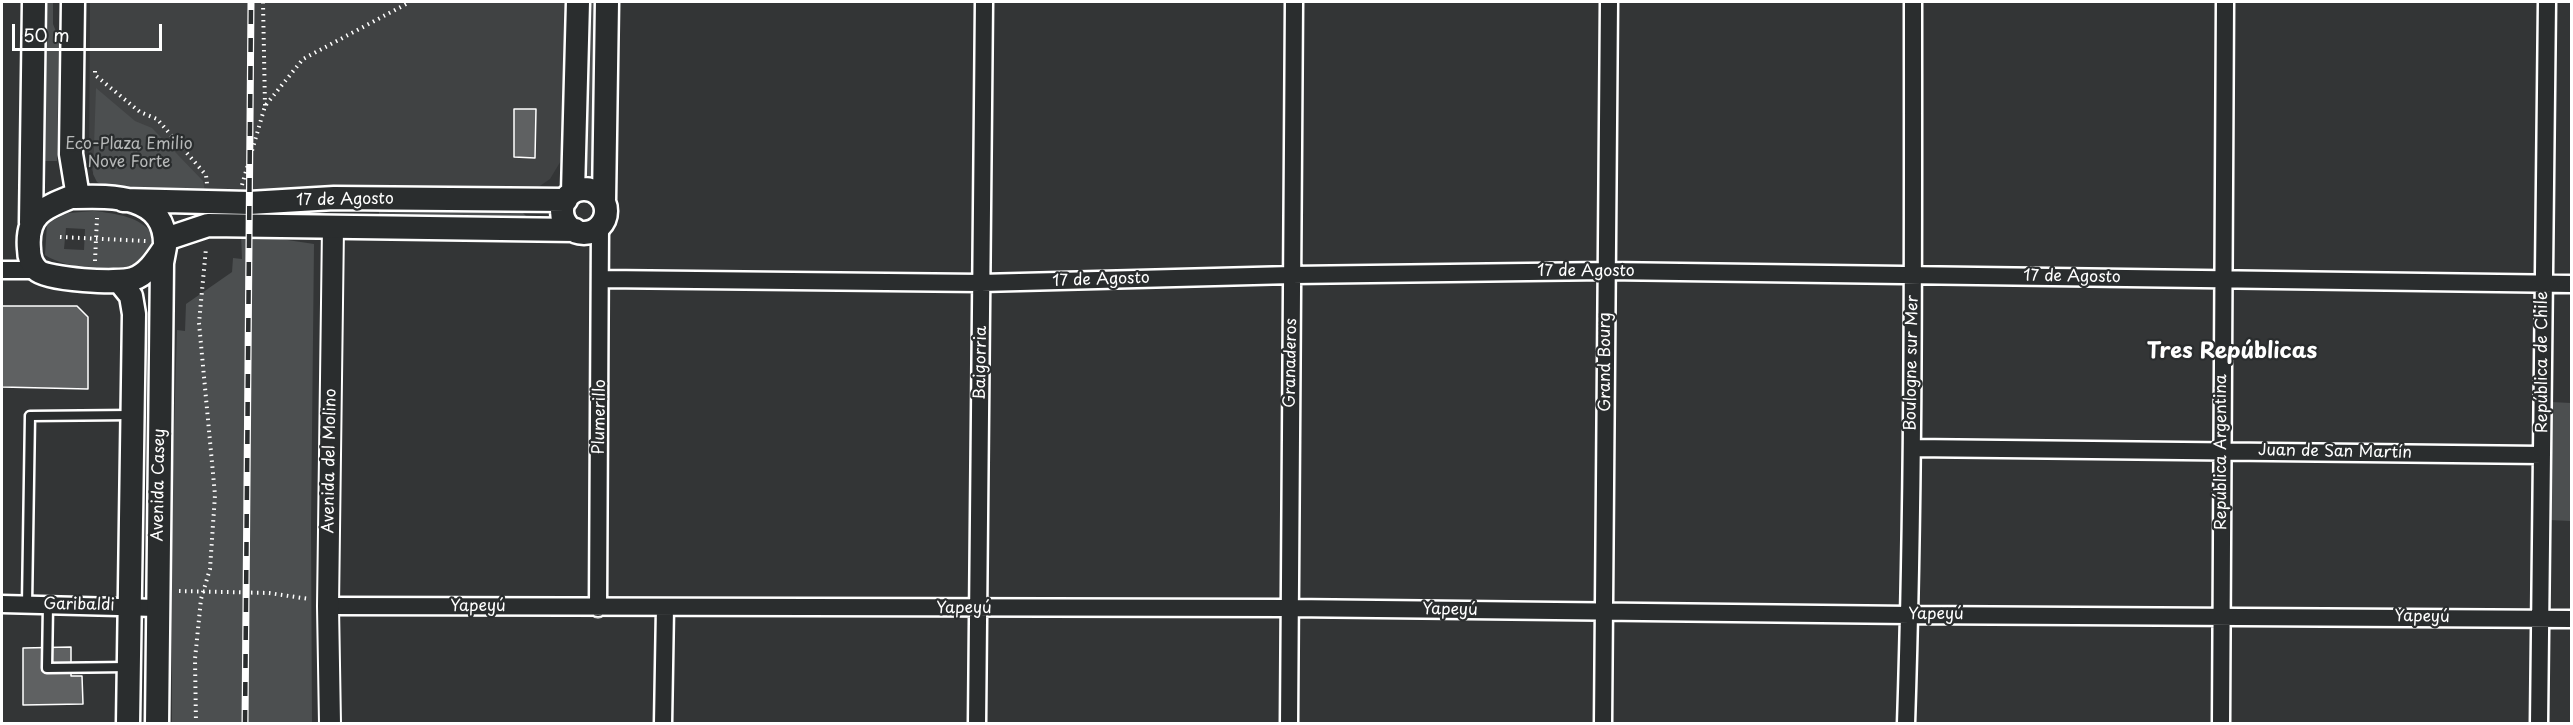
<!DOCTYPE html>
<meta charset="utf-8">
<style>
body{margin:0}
#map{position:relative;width:2573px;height:725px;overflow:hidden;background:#333536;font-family:"Playpen Sans",sans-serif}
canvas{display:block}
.frame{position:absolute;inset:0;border:3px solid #fff;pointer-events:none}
.scale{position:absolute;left:12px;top:24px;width:150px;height:27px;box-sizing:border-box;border:3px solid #fff;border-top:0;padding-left:8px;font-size:18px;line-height:21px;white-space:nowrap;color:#fff;-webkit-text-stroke:4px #2a2d2e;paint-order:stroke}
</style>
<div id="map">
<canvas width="2573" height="725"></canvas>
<div class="frame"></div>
<div class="scale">50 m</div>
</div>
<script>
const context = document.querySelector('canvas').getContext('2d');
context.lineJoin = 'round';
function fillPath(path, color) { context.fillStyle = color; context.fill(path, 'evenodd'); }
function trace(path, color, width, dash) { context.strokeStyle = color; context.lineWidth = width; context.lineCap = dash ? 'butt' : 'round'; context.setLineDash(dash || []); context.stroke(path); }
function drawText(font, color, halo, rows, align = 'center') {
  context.font = font + ' "Playpen Sans",sans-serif'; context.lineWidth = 4.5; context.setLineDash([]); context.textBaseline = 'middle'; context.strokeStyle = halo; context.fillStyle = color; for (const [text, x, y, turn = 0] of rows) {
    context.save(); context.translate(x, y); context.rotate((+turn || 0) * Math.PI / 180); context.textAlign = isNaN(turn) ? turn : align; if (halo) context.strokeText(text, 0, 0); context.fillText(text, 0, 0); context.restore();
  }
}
const built = new Path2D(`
 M90 2H564L562 159 550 179 537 188 205 191 97 182 89 163Z`);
const green = new Path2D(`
 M46 2H53V24L59 39 57 161H44Z
 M588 2H599L594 175 591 177 584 175Z
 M96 88 135 121 152 128 203 181 205 191 104 186 97 182 93 174Z
 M379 209H519L526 216H552V218H379Z
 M94 211C117 214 139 216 154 235 154 241 154 247 150 253 131 278 68 270 45 255L47 223 68 213ZM66 228 85 229 84 250 64 249Z
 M241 233 314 244 311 527 312 723 172 724V497L177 330 185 331 186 304 232 272 233 258 242 259Z
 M2551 402 2571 403V521L2548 520Z`);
const building = new Path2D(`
 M514 109H536L535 158 514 157Z
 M2 306H77L88 317V389L2 387Z
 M71 647V676H82L83 704 23 705V648Z`);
const path = new Path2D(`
 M263 2 265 106
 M95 71V75L140 112 157 119 206 175 207 184
 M242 185 265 106 303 59 410 2
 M60 237 146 241
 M95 261 97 218
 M179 591 269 593 309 599
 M196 724 195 659 201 599 210 569 215 495 199 323 206 248`);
const service = new Path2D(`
 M27 604 30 416 132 415
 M48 605 47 668 128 667`);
const minor = new Path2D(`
 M2 270H37
 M602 279 981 283 1292 275 1606 271 2572 284
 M1912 448 2542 455
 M2 604 157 608
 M328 606 1289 608 1910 615 2572 619
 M598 608 600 225
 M663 724 665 608
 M977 724 984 2
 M1289 724 1294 2
 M1603 724 1609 2
 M1906 724C1914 483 1913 242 1913 2
 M2221 724 2225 2
 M2539 724 2547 2`);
const tertiary = new Path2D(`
 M330 724 328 606 333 227`);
const secondary = new Path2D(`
 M73 2 71 154 78 197
 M562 211a22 22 0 1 1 44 0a22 22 0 1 1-44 0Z
 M573 192 578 2
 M71 197C110 196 167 193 165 247 157 259 148 274 133 279 119 284 47 280 37 270 31 264 29 256 29 249 26 215 43 208 71 197Z
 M123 200 249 203 334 198 566 200
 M604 201 607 2
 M31 223 34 2
 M166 239 208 225 575 230
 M119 281 131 296 134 314 128 724
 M157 724 162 263 165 247`);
const rail = new Path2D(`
 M245 724 251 2`);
const parkNames = [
 ["Eco-Plaza Emilio",129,145],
 ["Nove Forte",129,163]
];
const streetNames = [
 ["17 de Agosto",345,200,-1],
 ["17 de Agosto",1586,272],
 ["17 de Agosto",2072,277,1],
 ["17 de Agosto",1101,280,-2],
 ["Grand Bourg",1606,362,-90],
 ["República de Chile",2543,362,-90],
 ["Baigorria",981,363,-89],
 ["Granaderos",1291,363,-89],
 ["Boulogne sur Mer",1912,363,-89],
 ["Plumerillo",600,417,-89],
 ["República Argentina",2222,452,-90],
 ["Juan de San Martín",2335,452,1],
 ["Avenida del Molino",330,461,-89],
 ["Avenida Casey",159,485,-89],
 ["Garibaldi",79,605,1],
 ["Yapeyú",478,607],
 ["Yapeyú",964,609],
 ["Yapeyú",1450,610,1],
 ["Yapeyú",1936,615],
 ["Yapeyú",2422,617,1]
];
const districtNames = [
 ["Tres Repúblicas",2232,352]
];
fillPath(built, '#404243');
fillPath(green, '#4c4f50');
fillPath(building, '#5f6162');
trace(building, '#fff', 1.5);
trace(service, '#fff', 13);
trace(minor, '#fff', 21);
trace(tertiary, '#fff', 24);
trace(secondary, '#fff', 27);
trace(path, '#fff', 4, [1.5, 4.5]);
trace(service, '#2a2d2e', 8);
trace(minor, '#2a2d2e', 16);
trace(tertiary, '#2a2d2e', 20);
trace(secondary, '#2a2d2e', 22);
trace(rail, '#fff', 7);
trace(rail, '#2a2d2e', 4.5, [14]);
drawText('16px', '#b7b9b9', '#2a2d2e', parkNames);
drawText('16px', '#fff', '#2a2d2e', streetNames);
drawText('bold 22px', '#fff', '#2a2d2e', districtNames);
</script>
